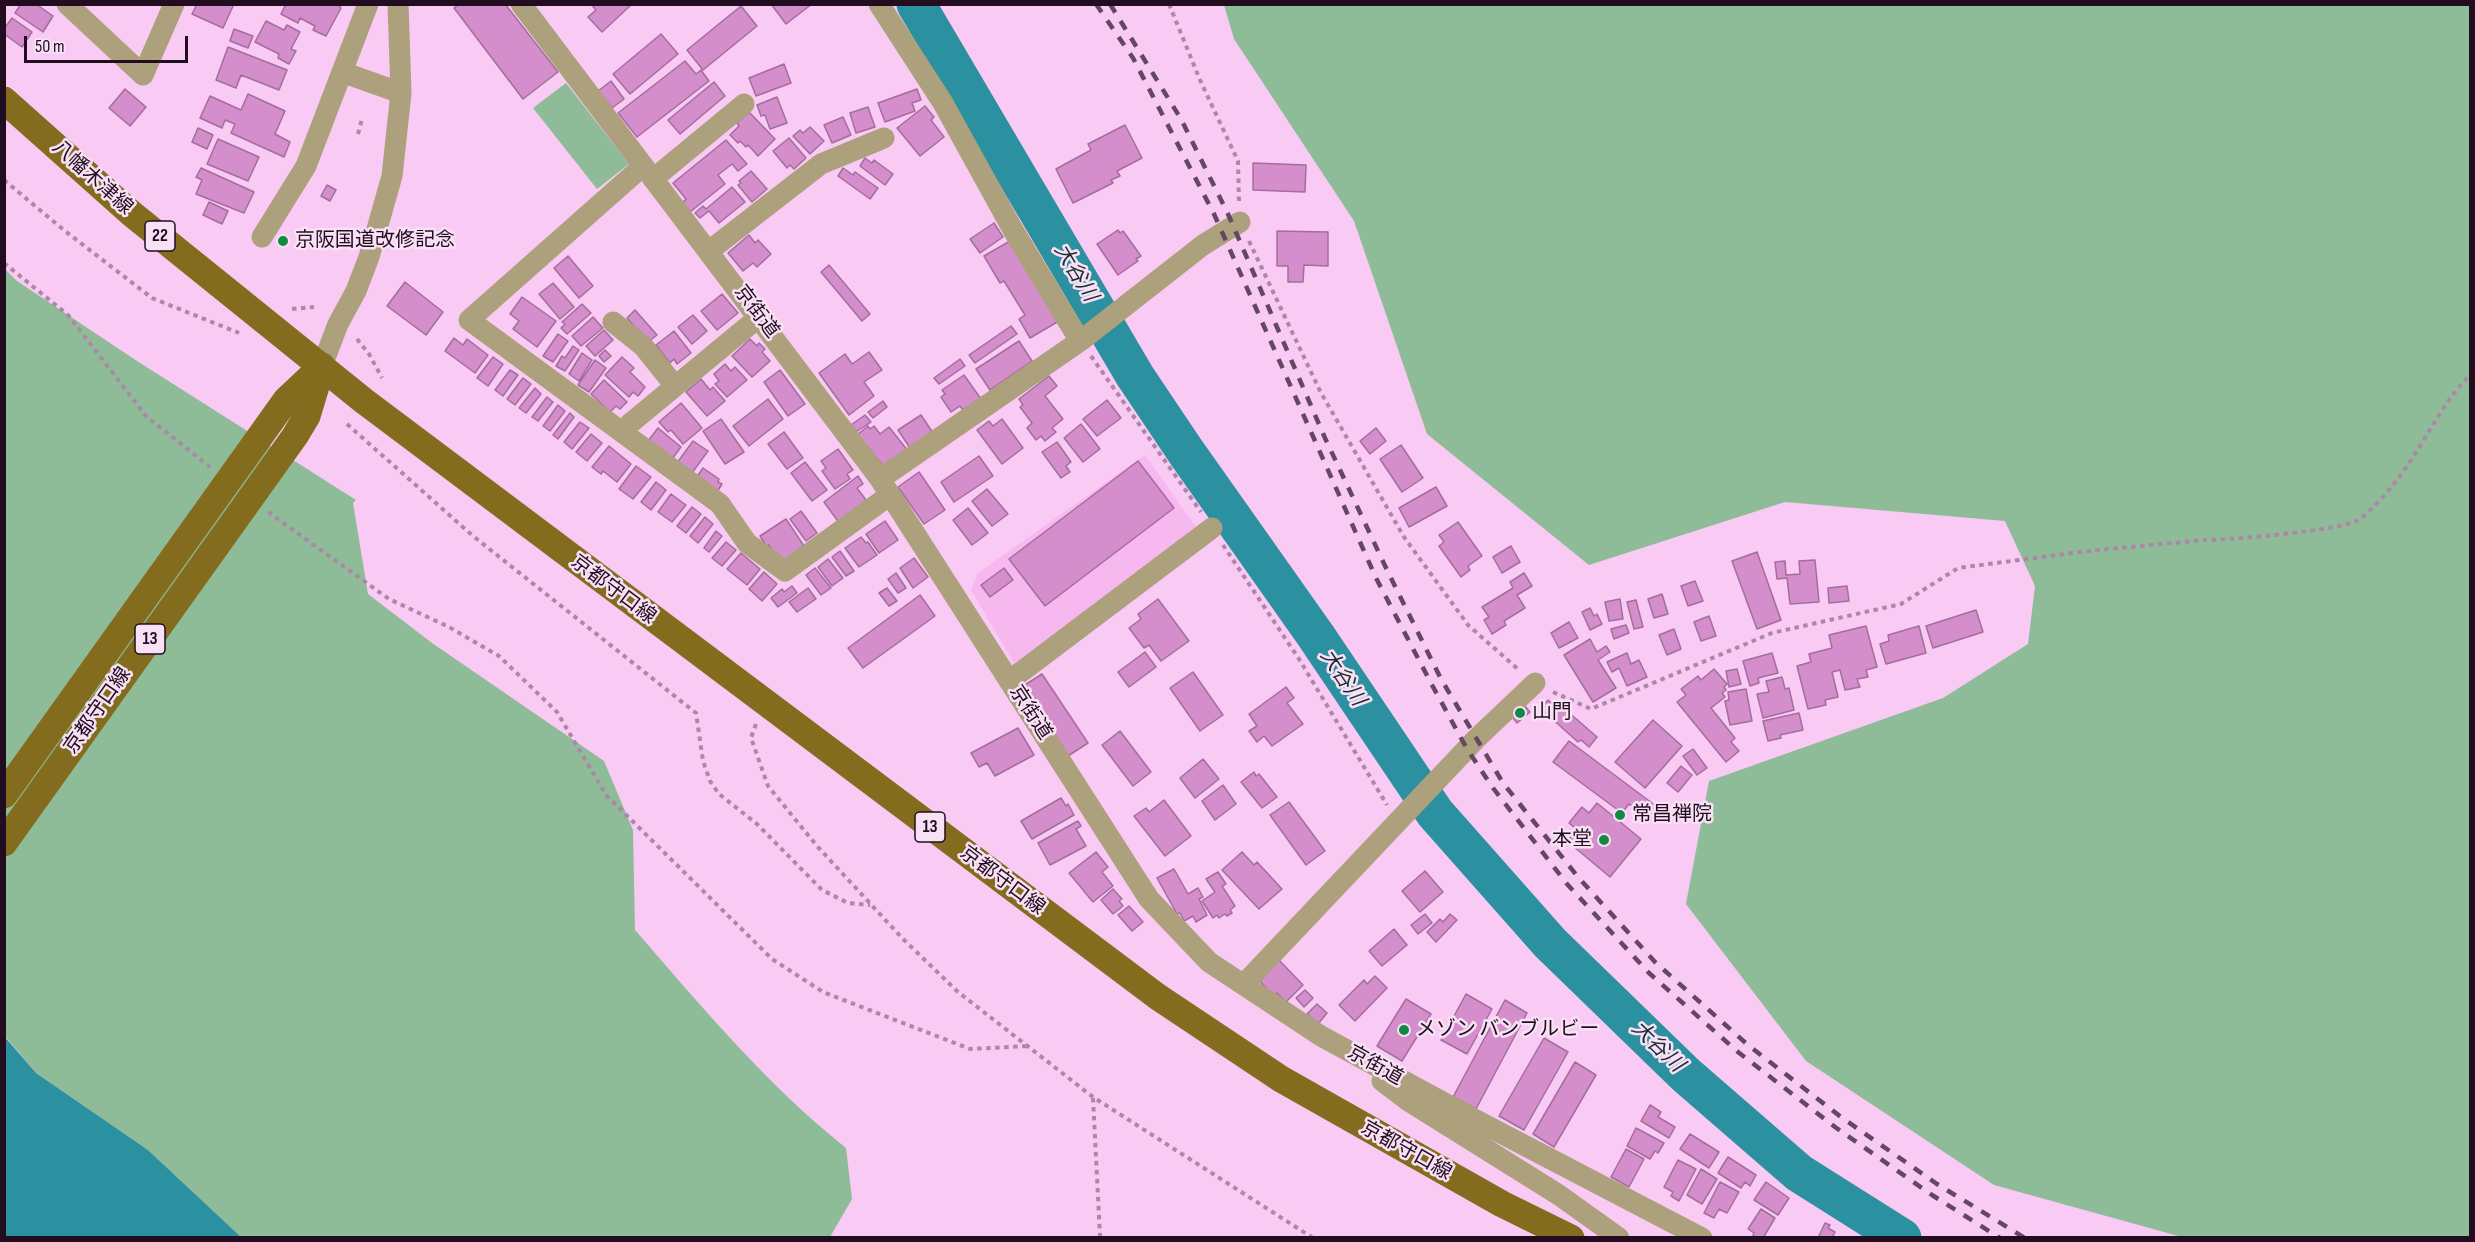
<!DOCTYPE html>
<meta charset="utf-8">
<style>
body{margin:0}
#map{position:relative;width:2475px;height:1242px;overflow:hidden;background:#f9caf3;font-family:"Sofia Sans Condensed",sans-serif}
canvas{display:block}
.frame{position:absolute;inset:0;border:6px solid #220d20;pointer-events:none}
.scale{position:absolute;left:24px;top:36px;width:164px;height:27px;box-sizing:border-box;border:3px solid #220d20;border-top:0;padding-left:8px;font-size:18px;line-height:21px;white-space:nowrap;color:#220d20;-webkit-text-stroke:4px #f8e0f5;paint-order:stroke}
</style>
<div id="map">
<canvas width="2475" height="1242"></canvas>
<div class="frame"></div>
<div class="scale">50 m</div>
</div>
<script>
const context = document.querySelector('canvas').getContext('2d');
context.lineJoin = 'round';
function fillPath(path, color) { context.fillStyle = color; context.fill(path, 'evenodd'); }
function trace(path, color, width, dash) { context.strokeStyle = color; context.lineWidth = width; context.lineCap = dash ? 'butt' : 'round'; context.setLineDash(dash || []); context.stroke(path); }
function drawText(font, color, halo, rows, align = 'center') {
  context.font = font + ' "Sofia Sans Condensed","Noto Sans JP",sans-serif'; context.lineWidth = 5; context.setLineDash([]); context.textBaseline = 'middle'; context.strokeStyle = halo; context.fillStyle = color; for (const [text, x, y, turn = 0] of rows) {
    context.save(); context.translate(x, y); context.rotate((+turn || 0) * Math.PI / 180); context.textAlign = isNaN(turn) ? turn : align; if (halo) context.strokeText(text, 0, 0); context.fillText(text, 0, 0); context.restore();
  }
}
const built = new Path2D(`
 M1145 455 1198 530 1014 663 971 590 978 573Z`);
const green = new Path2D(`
 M1224 5H2470V1237H2182L1994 1185 1806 1061 1686 904 1709 781 1943 698 2028 644 2035 586 2005 521 1785 502 1589 565 1427 434 1354 221 1234 39Z
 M566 83 629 164 597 189 533 108Z
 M5 269 17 281 137 361 356 500 353 503 368 594 432 643 604 761 633 830 635 930C701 1006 766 1084 846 1148L852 1199 830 1237H241L148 1150 36 1073 5 1036Z`);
const water = new Path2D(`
 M4 1036 36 1073 148 1150 241 1237H5Z`);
const river = new Path2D(`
 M916 4 1135 376 1186 452 1316 636 1435 813 1550 943 1686 1075 1799 1173 1902 1238`);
const building = new Path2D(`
 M21 4H36L53 16 43 32 15 13Z
 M197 4H234L223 28 192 14Z
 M286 4H337L341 8 326 36 313 30 315 26 300 18 298 23 281 14Z
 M459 4H505L558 72 523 99 454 8Z
 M591 4H632L602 32 588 17 596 10Z
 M771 4H812L786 24Z
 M741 6 757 26 703 70 687 50Z
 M12 18 32 32 22 47 4 34V29Z
 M266 21 284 30 287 25 300 32 291 49 296 51 289 64 278 58 279 54 255 42Z
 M234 29 253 36 248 48 230 41Z
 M661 34 678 54 630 94 613 74Z
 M228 47 287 70 279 90 241 75 236 88 216 80Z
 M685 61 696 74 701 70 709 81 637 137 618 113Z
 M784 64 791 83 756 96 749 78Z
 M611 81 624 99 612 108 598 91Z
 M714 82 725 96 680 134 668 120Z
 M125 89 146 107 130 126 109 108Z
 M917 89 921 100 912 103 915 111 885 122 878 103Z
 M248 94 285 111 275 134 290 142 284 157 231 133 235 124 225 120 222 128 200 118 210 96 241 110Z
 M777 97 787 123 770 129 765 115 761 116 757 105Z
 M925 106 934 117 931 120 944 137 920 156 897 128Z
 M868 107 875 127 856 133 850 113Z
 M749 112 775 139 758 156 748 145 746 147 740 141 738 143 730 135 739 126 737 123Z
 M843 117 851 135 832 143 824 125Z
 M1125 125 1142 158 1117 171 1120 176 1111 180 1113 183 1073 203 1056 169 1091 150 1088 144Z
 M810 127 824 141 810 154 793 136 800 130 803 133Z
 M198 128 213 135 207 149 192 142Z
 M789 138 806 158 794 169 790 165 787 168 773 151Z
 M218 139 259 157 248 181 207 164Z
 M726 140 747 164 738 171 732 164 718 175 725 184 690 212 682 203 686 199 673 183Z
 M865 158 872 163 874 160 893 174 885 185 860 166Z
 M1253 163 1306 165 1305 192 1253 190Z
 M201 168 254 192 244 213 196 194 202 180 196 177Z
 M843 168 853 175 855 172 878 188 870 199 838 176Z
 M751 171 767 189 752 202 738 185 741 183 739 181Z
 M327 185 336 190 330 201 321 196Z
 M732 187 745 202 719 223 709 211 700 218 695 213 703 206 706 209Z
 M209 202 228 211 222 224 203 215Z
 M994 223 1003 237 980 253 970 239Z
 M1118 230 1120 233 1123 231 1141 256 1136 259 1138 261 1118 275 1097 244Z
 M1277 231 1328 232V266L1304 265 1303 282H1288V266H1277Z
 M749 235 755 243 758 240 771 254 757 267 753 263 743 271 728 253Z
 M1010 241 1059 321 1030 338 1019 319 1025 315 1004 281 1000 283 984 256Z
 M568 256 593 286 579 298 554 268Z
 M829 265 870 314 862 321 821 272Z
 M405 282 443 312 426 335 387 306Z
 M553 283 574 307 560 319 539 294Z
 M722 294 738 313 717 330 701 311Z
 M522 297 556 321 537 347 513 329 519 321 510 314Z
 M582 304 591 313 567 334 561 328 565 324 562 322Z
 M635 310 657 335 648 342 627 318Z
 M693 315 707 331 692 344 678 327Z
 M593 317 603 328 581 346 572 336Z
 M1011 326 1017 334 975 363 969 355Z
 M604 330 613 340 595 356 586 346Z
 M674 331 691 353 677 364 674 359 670 363 656 345Z
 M558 334 568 341 553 362 543 356Z
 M454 338 463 345 467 339 488 355 475 373 445 351Z
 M750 339 757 346 759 343 765 349 762 352 770 361 752 377 732 356Z
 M1019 341 1032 361 990 390 976 369Z
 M573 346 579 350 565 371 556 366 562 356 565 358Z
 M605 350 611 356 604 362 599 356Z
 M869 352 882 370 864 382 874 396 849 415 819 373 845 354 852 364Z
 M582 353 592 360 579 381 569 374Z
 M493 357 503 364 488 386 477 378Z
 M622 357 634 368 630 372 645 387 638 396 633 392 629 397 605 375Z
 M960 359 965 366 939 384 934 378Z
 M595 360 606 368 589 392 578 385Z
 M725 364 731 371 735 367 747 380 727 397 715 384 719 381 714 374Z
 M510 370 518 375 503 396 495 390Z
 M780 370 805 404 788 416 764 382Z
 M964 375 981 399 963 410 960 406 951 412 941 397 945 394 942 390Z
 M1049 376 1057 386 1045 396 1063 419 1052 428 1056 432 1045 441 1041 436 1036 440 1027 428 1032 423 1020 407 1023 405 1019 399Z
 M523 378 531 384 515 405 507 399Z
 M701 379 710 390 713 387 725 401 707 416 686 392Z
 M604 380 627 402 620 409 616 406 610 412 591 394Z
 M535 388 541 394 526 413 519 408Z
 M547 397 553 402 538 421 532 417Z
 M768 399 783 419 749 446 733 426Z
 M1107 400 1121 418 1097 436 1083 419Z
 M883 401 887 407 873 418 868 412Z
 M681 403 702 428 683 444 671 430 668 432 659 422Z
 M558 405 565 411 550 431 543 426Z
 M570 413 574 417 558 439 553 435Z
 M865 415 871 422 856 432 851 425Z
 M921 415 935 436 912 451 898 430Z
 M721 419 744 452 725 464 703 431Z
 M1002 419 1023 448 1002 464 977 430 989 421 993 426Z
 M580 422 589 428 572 449 564 442Z
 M1081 424 1100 449 1083 462 1064 438Z
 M868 426 870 429 874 426 880 434 889 427 908 451 885 468 857 435Z
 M658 428 681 447 672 459 648 441Z
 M1376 428 1386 441 1370 454 1360 441Z
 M784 432 803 458 787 469 768 444Z
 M591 434 602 443 587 461 576 452Z
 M693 441 708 451 692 473 677 463Z
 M1057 442 1071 462 1066 466 1070 472 1061 478 1042 452Z
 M1401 445 1423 478 1402 492 1380 459Z
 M609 446 631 464 617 482 603 471 601 474 592 467Z
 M838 449 853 470 847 474 850 479 835 489 822 471 826 468 821 461Z
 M979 456 993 476 954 502 941 482Z
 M1138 461 1174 508 1045 606 1009 559Z
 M805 462 827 490 812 501 791 473Z
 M636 466 651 477 633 499 619 489Z
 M703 468 719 479 718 482 722 484 717 492 696 478Z
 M919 472 945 510 924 524 898 487Z
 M858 476 863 484 857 488 866 500 840 524 824 502Z
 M656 482 666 490 651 510 641 502Z
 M1436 487 1447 506 1409 527 1399 508Z
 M987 489 1008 514 992 526 972 501Z
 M671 494 686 505 672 522 658 512Z
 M692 507 701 514 686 533 677 526Z
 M968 508 988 533 972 545 953 520Z
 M801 511 817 533 806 541 790 519Z
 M705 517 713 524 698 543 690 536Z
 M786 519 806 549 781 565 769 545 766 546 760 536Z
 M885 521 898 540 879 553 866 534Z
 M1458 522 1482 556 1468 566 1470 570 1461 577 1439 546 1444 542 1439 535Z
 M716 531 722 536 709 552 704 548Z
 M861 537 866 543 868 542 877 555 859 567 845 548Z
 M726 542 736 550 722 566 712 558Z
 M1511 546 1520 562 1502 573 1493 557Z
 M840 551 854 571 846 576 832 557Z
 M1757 552 1781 620 1757 629 1732 561Z
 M741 553 760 569 747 585 727 569Z
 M914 558 928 577 913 588 900 568Z
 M828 559 843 578 832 586 818 567Z
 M1815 560 1819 602 1790 604 1787 578 1777 579 1775 562 1785 561 1786 575 1800 574 1799 561Z
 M815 568 831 588 821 595 806 575Z
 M1004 568 1013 580 990 597 981 585Z
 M764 572 777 584 762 601 749 589Z
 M896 573 906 588 898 593 888 579Z
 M1524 573 1532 586 1517 595 1525 608 1504 621 1506 625 1492 634 1484 620 1489 617 1482 607 1513 588 1510 582Z
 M1695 581 1703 601 1688 606 1681 586Z
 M792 586 797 593 778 607 771 598 782 589 784 592Z
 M1847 586 1849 601 1829 603 1828 588Z
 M808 588 816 599 797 612 789 602Z
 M887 588 897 601 889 606 879 593Z
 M1662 594 1668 614 1654 618 1648 599Z
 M920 595 935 616 863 668 848 648Z
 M1158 599 1189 641 1161 661 1149 645 1144 648 1129 628 1141 619 1138 614Z
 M1620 599 1623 619 1609 621 1605 602Z
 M1636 600 1643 627 1634 629 1627 602Z
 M1590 608 1594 616 1597 614 1602 624 1590 630 1582 612Z
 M1976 610 1983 632 1933 648 1926 626Z
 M1709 616 1716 636 1701 641 1694 622Z
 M1569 622 1578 638 1559 648 1551 633Z
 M1626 625 1629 633 1614 639 1611 629Z
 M1866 626 1877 667 1866 670 1868 677 1857 679 1860 687 1845 690 1840 670 1832 672 1838 697 1825 700 1826 705 1808 709 1797 666 1811 662 1809 654 1832 648 1829 635Z
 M1919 626 1926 653 1886 664 1880 644 1889 641 1888 635Z
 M1674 629 1681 649 1667 655 1659 635Z
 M1590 639 1597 652 1606 646 1610 652 1598 660 1616 688 1593 702 1564 655Z
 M1145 652 1156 667 1129 687 1118 672Z
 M1627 653 1631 664 1639 660 1647 677 1627 686 1619 668 1612 672 1607 662Z
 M1772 653 1778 673 1758 678 1759 683 1750 686 1743 661Z
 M1714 669 1727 684 1724 687 1726 690 1722 693 1725 697 1711 708 1735 738 1731 742 1739 751 1726 762 1677 702 1686 695 1681 689 1698 676 1701 680Z
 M1737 669 1741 684 1729 687 1726 671Z
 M1193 672 1223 715 1200 731 1170 688Z
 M1042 674 1088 743 1068 756 1037 711 1041 708 1025 685Z
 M1782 677 1785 689 1789 688 1794 710 1763 718 1757 694 1769 692 1766 681Z
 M1286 687 1294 698 1287 703 1303 724 1272 746 1264 736 1257 742 1249 731 1257 726 1249 714Z
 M1746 689 1752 721 1730 725 1725 701 1729 700 1728 692Z
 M1548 700 1556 707 1559 704 1597 737 1589 747 1581 740 1578 742 1540 708Z
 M1523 704 1530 712 1517 723 1510 714Z
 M1799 713 1803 730 1780 735 1781 738 1768 741 1763 721Z
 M1653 720 1682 746 1645 788 1615 762Z
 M1018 728 1034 755 995 776 987 763 979 767 971 753Z
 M1120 731 1151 772 1133 786 1102 745Z
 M1569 741 1660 809 1652 820 1629 804 1622 813 1553 762Z
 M1693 749 1707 768 1697 775 1683 756Z
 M1203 759 1219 779 1195 798 1180 778Z
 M1681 766 1692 775 1678 792 1667 783Z
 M1254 772 1256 776 1259 774 1277 797 1262 808 1241 782Z
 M1223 785 1236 804 1215 820 1202 801Z
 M1061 798 1066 806 1068 804 1074 815 1032 839 1021 821Z
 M1164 800 1191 836 1165 856 1134 816 1146 808 1149 812Z
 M1289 802 1325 851 1306 865 1270 815Z
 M1597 803 1641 839 1610 877 1567 841 1577 830 1569 823 1582 807 1589 813Z
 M1078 821 1081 826 1076 829 1086 846 1050 865 1038 843Z
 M1096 852 1108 867 1102 872 1113 886 1093 902 1069 873Z
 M1242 852 1254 865 1257 862 1282 889 1259 909 1222 870Z
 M1174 869 1188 894 1198 888 1203 897 1199 899 1207 915 1196 922 1193 916 1184 921 1180 913 1177 914 1157 878Z
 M1425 871 1443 892 1420 912 1402 891Z
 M1218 872 1226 884 1222 886 1235 906 1230 910 1232 913 1227 916 1225 914 1219 918 1217 915 1213 918 1202 901 1215 892 1206 879Z
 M1113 889 1122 899 1119 901 1123 906 1113 914 1101 900Z
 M1129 906 1143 922 1132 931 1118 915Z
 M1425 914 1432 923 1418 934 1411 925Z
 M1450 914 1457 920 1436 942 1427 932 1440 919 1443 922Z
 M1394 929 1407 945 1382 966 1369 951Z
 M1277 958 1303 985 1286 1002 1277 993 1274 996 1256 977Z
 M1375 976 1387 988 1355 1021 1339 1005 1364 980 1367 984Z
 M1305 990 1313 998 1304 1007 1296 998Z
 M1466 994 1492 1009 1467 1054 1441 1040Z
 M1406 999 1431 1014 1402 1061 1377 1046Z
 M1505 1000 1527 1013 1476 1109 1453 1097Z
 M1317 1004 1327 1013 1318 1024 1307 1014Z
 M1544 1038 1568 1052 1524 1130 1499 1116Z
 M1575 1062 1596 1075 1554 1147 1533 1134Z
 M1650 1105 1661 1112 1658 1117 1675 1127 1669 1138 1641 1121Z
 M1636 1128 1664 1143 1658 1153 1655 1151 1650 1159 1627 1146Z
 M1690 1134 1719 1152 1709 1168 1680 1149Z
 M1626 1149 1644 1159 1629 1187 1611 1177Z
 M1728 1157 1756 1175 1750 1186 1745 1182 1741 1188 1718 1173Z
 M1678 1160 1696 1169 1679 1201 1671 1196 1673 1192 1664 1187Z
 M1701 1169 1717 1179 1702 1204 1687 1195Z
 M1720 1182 1739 1192 1727 1213 1719 1209 1714 1218 1704 1213Z
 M1766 1182 1789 1198 1778 1215 1754 1200Z
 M1761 1209 1775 1218 1763 1238H1752L1754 1233 1748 1229Z
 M1825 1223 1830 1225 1828 1228 1835 1232 1832 1238H1818Z`);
const path = new Path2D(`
 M1169 4 1200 80 1238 161 1239 202
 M358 134 362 119
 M4 180 65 231 152 298 239 333
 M1249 241 1320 391 1404 537 1468 625 1519 670
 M4 263 68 315 146 416 210 467
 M292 309 314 307
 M357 339 369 354 382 378
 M1091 356 1201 512
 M347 424 473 536 696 713 703 761 710 781 719 794 757 824 822 890 848 903 870 905
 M268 512 389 599 449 627 499 656 557 712 606 795 772 959 823 992 970 1049 1027 1046
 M1223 545 1299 659 1387 805
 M1553 692 1591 709 1772 633 1901 604 1958 568 2088 551 2204 540C2229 540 2339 531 2358 520 2371 512 2394 485 2402 473 2426 441 2441 404 2470 375
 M756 724 751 738 768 786 817 846 903 939 958 992 1093 1097 1313 1238
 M1093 1098 1100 1236 1096 1238`);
const minor = new Path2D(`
 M67 4 143 75 174 4
 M521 4 880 479 1149 899 1209 962 1321 1036 1472 1118 1702 1238
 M879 4 943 103 1013 230 1080 341
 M342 72 401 93
 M643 166 469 320 720 504 747 543 785 571 890 495
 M653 179 744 104
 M262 237 306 166 368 4
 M709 251 821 164 884 138
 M613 322 643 346 675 386
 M322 366 338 324 356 291 369 257 392 176 401 93 398 4
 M621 431 759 317
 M880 479 1083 339 1203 245 1240 222
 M1009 681 1212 528
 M1244 984 1476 739 1535 683
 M1382 1081 1407 1100 1559 1195 1619 1238`);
const major = new Path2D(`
 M4 100 132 214 364 401 1158 997 1281 1079 1502 1204 1571 1238
 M4 795 286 400 321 367
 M4 843 295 436 307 416 322 366`);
const rail = new Path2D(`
 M1096 4 1133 58 1214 214 1376 578 1432 685 1467 749 1493 788 1567 884 1649 973 1738 1052 1835 1127 1932 1195 2000 1238
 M1110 4 1181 119 1228 214 1325 438 1387 570 1441 679 1503 783 1578 877 1655 962 1748 1045 1841 1117 1937 1184 2025 1238`);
const markers = [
 [283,241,6,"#128943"],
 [1520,713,6,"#128943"],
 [1620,815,6,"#128943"],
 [1604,840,6,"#128943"],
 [1404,1030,6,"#128943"]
];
const shields = [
 [160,236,30],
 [150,639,30],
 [930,827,30]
];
const shieldNames = [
 ["22",160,236],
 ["13",150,639],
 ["13",930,827]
];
const streetNames = [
 ["八幡木津線",92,178,42],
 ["京街道",756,312,53],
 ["京都守口線",613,590,37],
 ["京都守口線",98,711,-55],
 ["京街道",1030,713,57],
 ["京都守口線",1002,881,37],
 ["京街道",1375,1066,29],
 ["京都守口線",1406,1151,29]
];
const poiNames = [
 ["京阪国道改修記念",295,241],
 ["山門",1532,713],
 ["常昌禅院",1632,815],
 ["本堂",1592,840,"right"],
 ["メゾン バンブルビー",1416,1030]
];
const waterNames = [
 ["大谷川",1075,273,59],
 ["大谷川",1342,678,56],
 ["大谷川",1657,1047,44]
];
fillPath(built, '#f7b7ef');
fillPath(green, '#8ebc98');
fillPath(water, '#2b90a0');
trace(river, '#2b90a0', 39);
fillPath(building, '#d38ecb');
trace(building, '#a36d9c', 1.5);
trace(path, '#ac87a8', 4, [4.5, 4.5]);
trace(minor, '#ada07c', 21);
trace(major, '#846c1e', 27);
trace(rail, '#644761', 4.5, [10, 10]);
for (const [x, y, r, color] of markers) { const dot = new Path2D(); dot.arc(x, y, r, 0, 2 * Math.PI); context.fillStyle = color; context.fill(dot); trace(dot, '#f8e0f5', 2); }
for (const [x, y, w] of shields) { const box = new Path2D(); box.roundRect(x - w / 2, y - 15, w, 30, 4.5); context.fillStyle = '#f8e0f5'; context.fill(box); trace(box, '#220d20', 1.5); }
drawText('bold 18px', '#220d20', null, shieldNames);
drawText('20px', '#220d20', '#f8e0f5', streetNames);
drawText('20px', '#220d20', '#f8e0f5', poiNames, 'left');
drawText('italic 21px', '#192f33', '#f8e0f5', waterNames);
</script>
